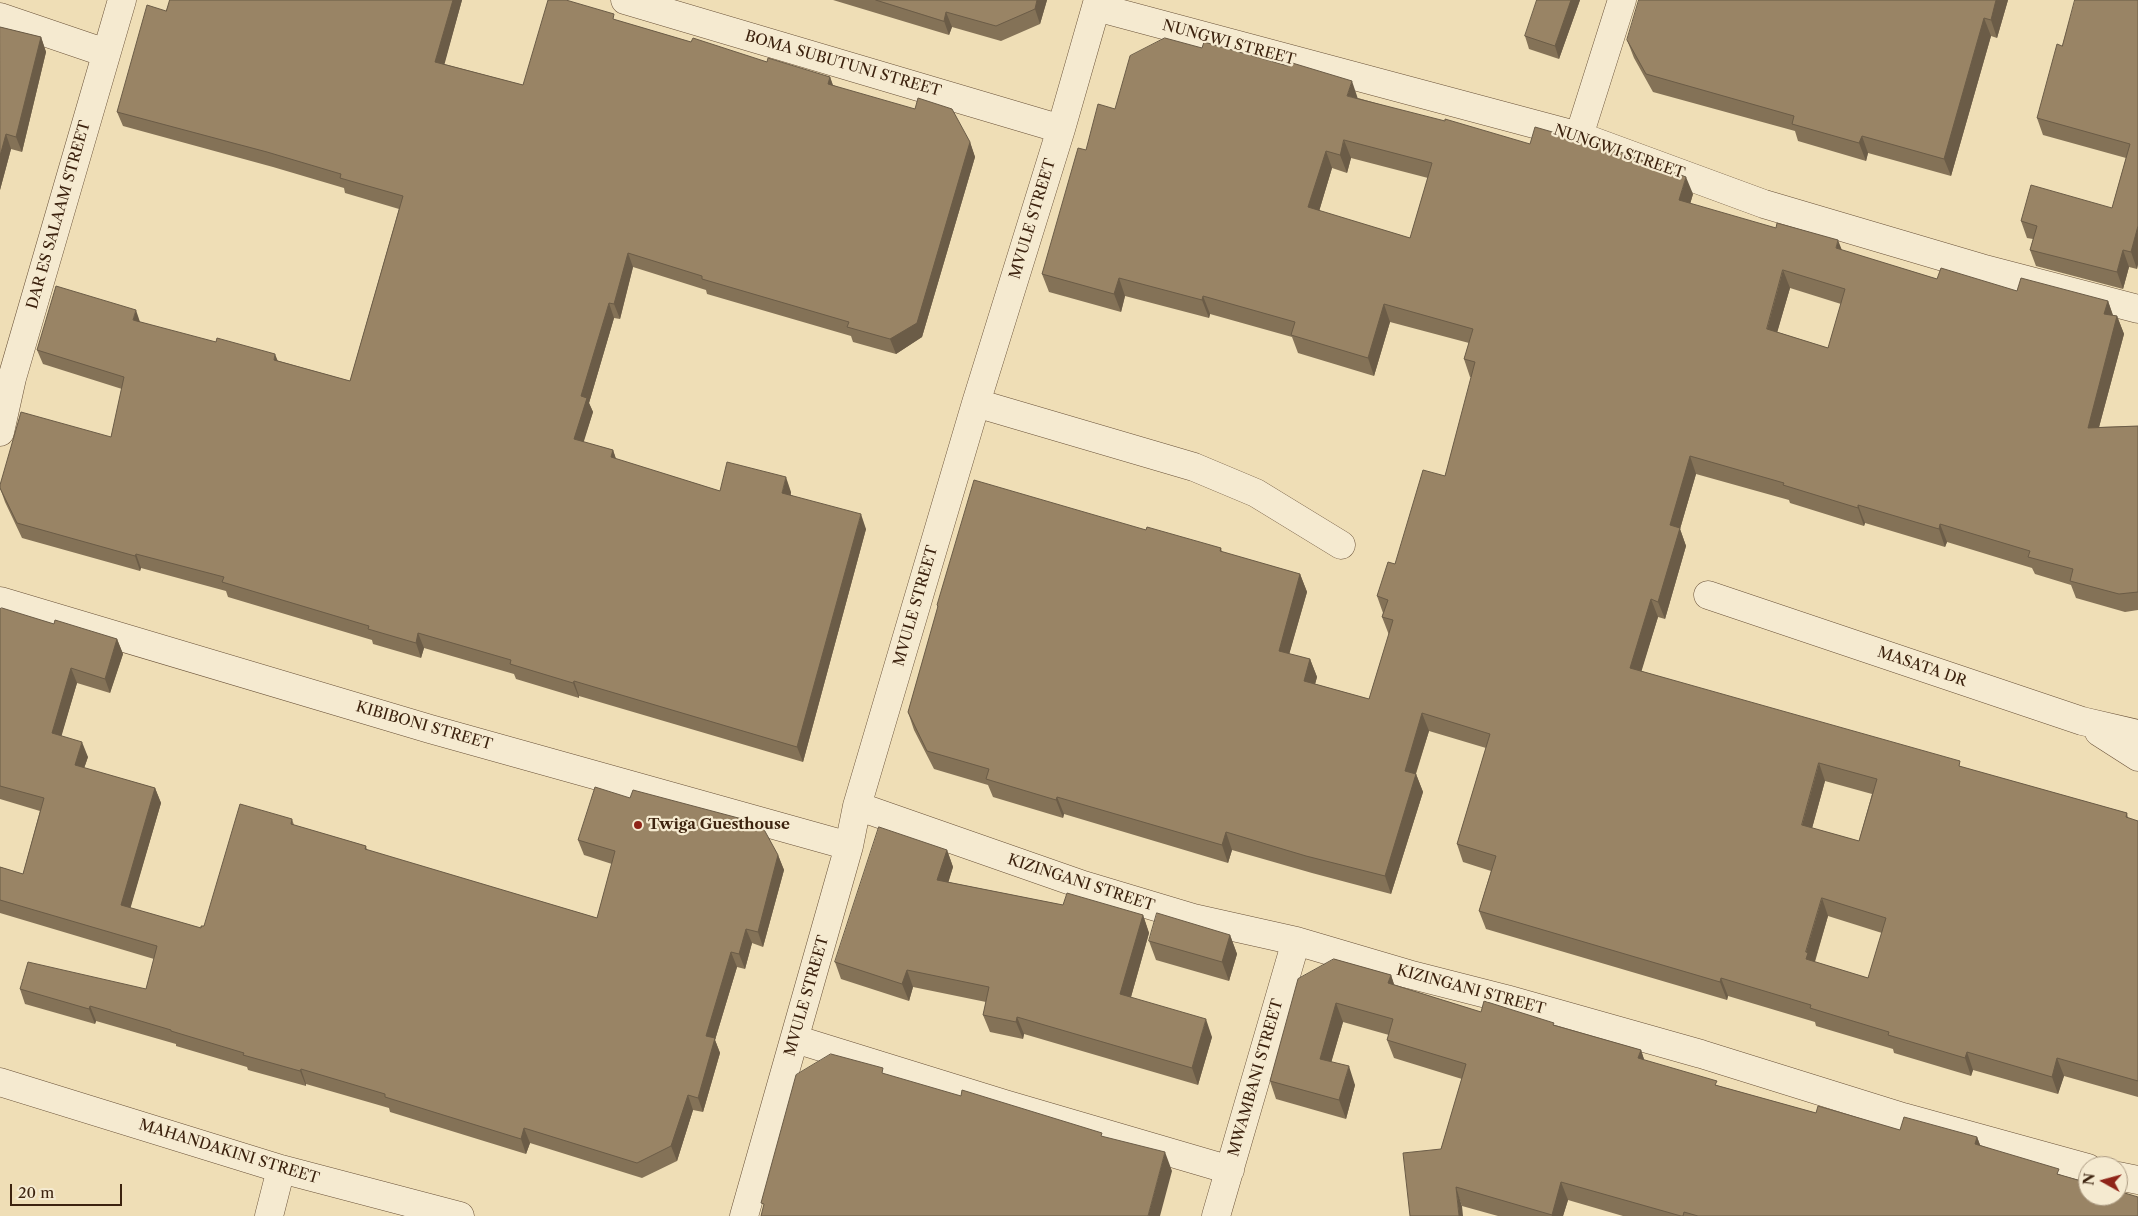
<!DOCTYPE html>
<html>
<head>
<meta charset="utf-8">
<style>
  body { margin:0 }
  #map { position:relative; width:2138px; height:1216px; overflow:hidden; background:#efdeb6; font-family:"Libre Caslon Text",serif }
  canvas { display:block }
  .north { position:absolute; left:2078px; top:1156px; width:50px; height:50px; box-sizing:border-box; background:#f5ead0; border:1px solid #ab9a82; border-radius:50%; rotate:277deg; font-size:14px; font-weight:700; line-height:20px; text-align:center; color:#3c220e }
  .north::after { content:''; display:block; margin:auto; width:18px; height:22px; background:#8f2418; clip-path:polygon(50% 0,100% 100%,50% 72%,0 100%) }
  .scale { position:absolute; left:10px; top:1184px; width:112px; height:22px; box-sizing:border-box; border:2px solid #3c220e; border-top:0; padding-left:6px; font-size:15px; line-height:18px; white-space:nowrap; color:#3c220e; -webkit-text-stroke:4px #f5ead0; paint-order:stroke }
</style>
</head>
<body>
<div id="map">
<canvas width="2138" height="1216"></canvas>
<div class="north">N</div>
<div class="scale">20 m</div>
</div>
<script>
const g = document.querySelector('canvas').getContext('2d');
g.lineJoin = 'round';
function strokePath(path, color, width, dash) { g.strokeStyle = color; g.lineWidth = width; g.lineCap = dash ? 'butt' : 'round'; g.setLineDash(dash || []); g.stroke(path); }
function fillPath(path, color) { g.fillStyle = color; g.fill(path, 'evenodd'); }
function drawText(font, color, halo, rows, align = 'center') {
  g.font = font + ' "Libre Caslon Text",serif'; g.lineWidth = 4.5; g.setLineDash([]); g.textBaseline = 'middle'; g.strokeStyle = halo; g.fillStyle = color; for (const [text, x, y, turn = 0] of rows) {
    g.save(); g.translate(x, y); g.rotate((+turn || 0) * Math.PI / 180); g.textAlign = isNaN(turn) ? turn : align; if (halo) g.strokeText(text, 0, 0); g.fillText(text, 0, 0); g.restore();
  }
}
const minor = new Path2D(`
  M625,0L1061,129
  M1096,7L1579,136L1764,204L1981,268L2138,309
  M0,17L106,53
  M1579,136L1622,0
  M976,403L1194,467L1256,493L1341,545
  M0,432L12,378L122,0
  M1708,595L2082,721L2138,734
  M0,601L430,729L849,846
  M2099,732L2138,757
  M857,806L1083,885L1193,918L1296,941L1408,974L1506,999L1701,1054L1903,1117L2088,1168
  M795,1039L1005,1104L1230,1170
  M0,1082L281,1169L460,1216
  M2118,1176L2138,1180
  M269,1216L281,1169
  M744,1216L849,846L857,806L976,403L1061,129L1098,0
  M1216,1216L1296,941`);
strokePath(minor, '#695138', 29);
strokePath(minor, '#f5ead0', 28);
fillPath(new Path2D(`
  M170,0H462L444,64L523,85L616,20L691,42L767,62L830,77L833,85L970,142L975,157L922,337L896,354L853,342L851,336L707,294L706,290L633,267L620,319L614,318L589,403L593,412L583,442L613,450L616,459L720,491L791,492V495L866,529L803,762L579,696V698L516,679L514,674L424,648L421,658L373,644L372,640L228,597L226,591L141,568L140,571L22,538L5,502L0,488L111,437L122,389L43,364L37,350L140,322L350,381L399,209L345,193L344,188L273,167L123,126L117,112L166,11Z
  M833,0H1047L1040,24L1001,41L952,27L949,35Z
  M1537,0H1580L1559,59L1529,49L1525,36Z
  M2008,0L1997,38L1991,36L1951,176L1868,153L1866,161L1798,141L1795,131L1653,92L1634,58L1627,40Z
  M2138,0V264L2137,269L2129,267L2123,289L2036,266L2030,250L2033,239L2027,238L2021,221L2112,208L2126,158L2043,135L2037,118L2062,46Z
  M0,27L41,37L46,52L22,152L11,149L0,190Z
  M1358,98L1693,194L1690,204L1937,279L2017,291L2108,301L2113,315L2117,316L2124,334L2099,427L2138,426V610L2125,612L2076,598L2071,585L2035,574L2032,568L1947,542L1945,547L1865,523L1864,526L1790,503L1789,500L1696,474L1680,529L1686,546L1665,619L1658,617L1641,671L1962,767L2127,813L2128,818L2138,821V1097L2064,1076L2058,1094L1973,1070L1971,1076L1894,1053L1893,1049L1816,1026L1815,1022L1728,996L1727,1000L1486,929L1479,911L1491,871L1463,862L1457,844L1486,748L1429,731L1416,774L1423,792L1391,894L1312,873L1232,850L1228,863L1064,814L1063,818L993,797L988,785L934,769L914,730L908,712L938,608L937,605L1146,530L1221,548L1222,552L1300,574L1307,592L1289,654L1310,659L1317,677L1315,684L1369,699L1389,635L1382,617L1383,613L1377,596L1445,476L1472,377H1470L1464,359L1469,343L1390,322L1374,376L1298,353L1292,337L1210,314L1209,318L1125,296L1121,312L1049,292L1042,274L1086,150L1115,109ZM1351,158L1428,178L1410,238L1319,211L1332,168L1347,173ZM1790,288L1841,304L1828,348L1777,332ZM1825,781L1872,794L1859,841L1812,828ZM1828,916L1882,933L1868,978L1815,962Z
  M0,609L54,624L117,639L123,654L110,693L77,683L61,736L88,757L84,768L155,788L161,803L130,908L201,928L204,926L292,819L294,825L366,846L367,850L597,918L612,864L584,855L578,840L778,855L784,870L763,947L752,943L745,969L737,967L715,1040L720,1053L703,1112L693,1110L677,1161L642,1178L530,1143L526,1154L390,1112L389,1108L306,1084V1086L248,1070L247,1067L176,1046V1044L96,1021L95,1024L25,1004L20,989H146L154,959L0,913V867L23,874L40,811L0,799Z
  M947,850L953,867L948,882L1063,905L1143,915L1149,933L1131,997L1212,1037L1198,1085L1024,1034L1023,1039L990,1032L983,1015L986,1002L913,987L909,1001L841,979L835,962Z
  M1230,935L1237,954L1229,981L1156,960L1149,941Z
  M1334,959L1391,975L1394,985L1481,1012L1555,1025L1641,1050L1644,1060L1719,1086L1816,1113L1900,1130L1977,1137L1980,1145L2061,1175L2138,1216H1623L1568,1200L1563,1216H1498L1462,1206L1441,1149L1462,1079L1394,1058L1387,1040L1389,1035L1343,1022L1331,1062L1355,1085L1346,1119L1276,1099L1270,1081Z`), '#847257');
fillPath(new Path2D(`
  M453,0H462L441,77L435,62Z
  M1037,0H1047L1040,24L1035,9Z
  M1571,0H1580L1559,59L1555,46Z
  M1996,0H2008L1997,38L1991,20Z
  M946,12L952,27L949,35L944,21Z
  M1984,18L1991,36L1951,176L1944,159Z
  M41,37L46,52L22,152L16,137Z
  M830,77L835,92L828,84Z
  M1352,81L1358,99L1347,96Z
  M6,134L11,149L0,190V156Z
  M1862,136L1868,153L1866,161L1859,143Z
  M1344,140L1351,158L1347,173L1340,155Z
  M970,142L975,157L922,337L896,354L890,339Z
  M1326,151L1332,168L1315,225L1308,207Z
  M1686,177L1693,194L1686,218L1679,200Z
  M2138,226V264L2137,269L2131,252Z
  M1838,240L1845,258L1836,248Z
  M2123,250L2129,267L2123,289L2117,272Z
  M628,253L633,267L620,319L614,304Z
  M1783,270L1790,288L1773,347L1767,329Z
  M1119,278L1125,296L1121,312L1114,294Z
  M1203,296L1210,314L1209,318L1202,300Z
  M2108,301L2114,319L2104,314Z
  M609,303L614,318L589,403L593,412L580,454L574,439L581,396Z
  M1384,304L1390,322L1374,376L1368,358Z
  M136,310L141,325L133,320Z
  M2117,316L2124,334L2094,446L2088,428Z
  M275,354L281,369L274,360Z
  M613,450L618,465L611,457Z
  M1690,456L1696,474L1680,529L1686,546L1665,619L1658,602L1670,525Z
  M786,477L791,492L787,507L782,493Z
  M1858,505L1865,523L1864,526L1858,508Z
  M861,514L866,529L803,762L797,747Z
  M1940,524L1947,542L1945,547L1939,529Z
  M136,554L141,568L140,571L135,556Z
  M1300,574L1307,592L1285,669L1279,651Z
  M1651,599L1658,617L1637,686L1630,668Z
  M418,633L424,648L421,658L416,643Z
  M117,639L123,654L110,693L105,679Z
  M1310,659L1317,677L1311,699L1304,681Z
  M71,668L77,683L58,748L52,733Z
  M574,681L579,696V698L573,683Z
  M1422,713L1429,731L1411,788L1405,771Z
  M82,742L88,757L80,780L75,765Z
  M1819,763L1825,781L1808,843L1802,825Z
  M1416,774L1423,792L1391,894L1385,876Z
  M155,788L161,803L127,920L121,905Z
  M1057,797L1064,814L1063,818L1056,800Z
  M1226,832L1232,850L1228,863L1222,845Z
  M947,850L953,867L944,897L937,880Z
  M778,855L784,870L763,947L758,932Z
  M1822,898L1828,916L1813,967L1806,959V952Z
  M1143,915L1149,933L1127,1011L1120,994Z
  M746,929L752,943L745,969L739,954Z
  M1230,935L1237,954L1229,981L1222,962Z
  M731,952L737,967L715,1040L720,1053L703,1112L698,1098L706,1036Z
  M907,970L913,987L909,1001L902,984Z
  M1391,975L1397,993L1388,983Z
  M1721,978L1728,996L1727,1000L1720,982Z
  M1336,1003L1343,1022L1327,1077L1320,1059Z
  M90,1006L96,1021L95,1024L89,1009Z
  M1017,1017L1024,1034L1023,1039L1016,1022Z
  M1206,1019L1212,1037L1198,1085L1192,1068Z
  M1641,1050L1647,1068L1638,1058Z
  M1967,1052L1973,1070L1971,1076L1965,1058Z
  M2057,1058L2064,1076L2058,1094L2052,1077Z
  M1349,1066L1355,1085L1346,1119L1339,1100Z
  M301,1069L306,1084V1086L300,1071Z
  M688,1095L693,1110L677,1161L671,1146Z
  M524,1128L530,1143L526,1154L521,1139Z
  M1977,1137L1984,1155L1975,1144Z
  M1165,1152L1172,1171L1160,1216H1148Z
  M1561,1182L1568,1200L1563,1216H1552V1215Z
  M1456,1187L1462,1206L1463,1216H1459Z`), '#6b5c47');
const building = new Path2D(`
  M170,0H453L435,62L523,85L548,0H566L614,14L613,19L691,42L693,38L767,62L768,58L830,77L828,84L915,109L918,98L952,109L970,142L917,323L890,339L847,327L849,322L702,279V276L628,253L614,304L609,303L581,396L587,398L574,439L613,450L611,457L720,491L727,462L786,477L782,493L861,514L797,747L574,681L573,683L510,664L511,660L418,633L416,643L368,629L369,626L222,582L224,577L136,554L135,556L17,523L0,488V485L21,412L111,437L124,377L37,350L56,286L136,310L133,320L216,342L217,338L275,354L274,360L350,381L403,196L340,178L341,174L267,152L117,112L147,5L166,11Z
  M876,0H1037L1035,9L996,26L946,12L944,21Z
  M1537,0H1571L1555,46L1525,36Z
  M1639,0H1996L1991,20L1984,18L1944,159L1862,136L1859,143L1792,124L1794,116L1646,74L1627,40Z
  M2075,0H2138V226L2131,252L2123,250L2117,272L2030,250L2037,226L2021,221L2031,185L2112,208L2130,144L2037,118L2057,44L2062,46Z
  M0,27L41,37L16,137L6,134L0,156Z
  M1165,38L1202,48L1204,42L1288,66L1289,62L1352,81L1347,96L1445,121V119L1530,144L1535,127L1615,150L1686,177L1679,200L1776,228L1777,223L1838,240L1836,248L1937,279L1941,268L2017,291L2021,278L2108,301L2104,314L2117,316L2088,428L2138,426V592L2119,594L2070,581L2073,569L2028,557L2030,551L1940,524L1939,529L1858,505V508L1783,485L1784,483L1690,456L1670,525L1680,528L1658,602L1651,599L1630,668L1960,761L1959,766L2127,813L2126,817L2138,821V1081L2057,1058L2052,1077L1967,1052L1965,1058L1888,1035L1889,1032L1810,1008L1811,1005L1721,978L1720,982L1479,911L1496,856L1457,844L1490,734L1422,713L1405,771L1416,774L1385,876L1306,856L1226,832L1222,845L1057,797L1056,800L986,779L989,769L927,751L908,712L938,606L937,605L974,480L1146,530L1147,527L1221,548L1220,551L1300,574L1279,651L1310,659L1304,681L1369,699L1393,620L1382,617L1388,600L1377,596L1388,562L1395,564L1423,470L1445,476L1475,362L1464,359L1473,329L1384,304L1368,358L1291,335L1295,322L1203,296L1202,300L1119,278L1114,294L1042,274L1078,148L1086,150L1098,104L1115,109L1130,56ZM1344,140L1432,163L1410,238L1308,207L1326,151L1340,155ZM1783,270L1845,289L1828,348L1767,329ZM1819,763L1877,779L1859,841L1802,825ZM1822,898L1886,918L1868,978L1806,959L1808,953L1806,952Z
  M2,608L54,624L55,620L117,639L105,679L71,668L52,733L82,742L75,765L155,788L121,905L201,928V926H204L240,804L292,819L291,824L366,846L365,849L597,918L615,851L578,840L595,787L630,798L633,790L761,824L778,855L758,932L746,929L739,954L731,952L706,1036L715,1038L698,1098L688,1095L671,1146L637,1163L524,1128L521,1139L385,1097V1094L301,1069L300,1071L243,1055L244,1053L171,1031V1030L90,1006L89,1009L20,989L28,962L146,989L157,946L0,900V867L23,874L44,798L0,786V609Z
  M879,827L947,850L937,880L1063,905L1067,893L1143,915L1120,994L1206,1019L1192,1068L1017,1017L1016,1022L983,1015L989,987L907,970L902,984L835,962Z
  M1157,913L1230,935L1222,962L1149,941Z
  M1334,959L1391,975L1388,983L1481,1012L1484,1001L1554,1023L1553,1025L1641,1050L1638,1058L1717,1081L1715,1085L1816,1113L1818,1106L1900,1130L1904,1117L1977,1137L1975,1144L2059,1169L2057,1174L2088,1183V1196H2118V1191L2138,1197V1216H1698L1684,1212L1683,1216H1681L1561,1182L1552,1215L1456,1187L1459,1216H1410L1403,1153L1441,1149L1466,1064L1387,1040L1393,1019L1336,1003L1320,1059L1349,1066L1339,1100L1270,1081L1298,979Z
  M831,1054L883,1068L882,1073L961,1096L962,1090L1102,1133L1101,1136L1165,1152L1148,1216H761L764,1204L761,1203L796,1075Z`);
fillPath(building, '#998465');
strokePath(building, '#6b5c47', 1);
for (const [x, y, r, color] of [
  [638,825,5,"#8f2418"]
]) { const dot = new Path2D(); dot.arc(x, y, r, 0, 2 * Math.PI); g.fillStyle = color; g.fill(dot); strokePath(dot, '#f5ead0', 2); }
drawText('15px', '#3c220e', '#f5ead0', [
  ["NUNGWI STREET",1229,43,15],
  ["BOMA SUBUTUNI STREET",843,64,16],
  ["NUNGWI STREET",1619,152,19],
  ["DAR ES SALAAM STREET",59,215,-74],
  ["MVULE STREET",1033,219,-73],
  ["MVULE STREET",916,606,-74],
  ["MASATA DR",1922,667,19],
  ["KIBIBONI STREET",424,726,16],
  ["KIZINGANI STREET",1081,883,18],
  ["KIZINGANI STREET",1471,990,15],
  ["MVULE STREET",807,996,-74],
  ["MWAMBANI STREET",1256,1078,-74],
  ["MAHANDAKINI STREET",229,1152,17]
]);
drawText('bold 15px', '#3c220e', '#f5ead0', [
  ["Twiga Guesthouse",648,825]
], 'left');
</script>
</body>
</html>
